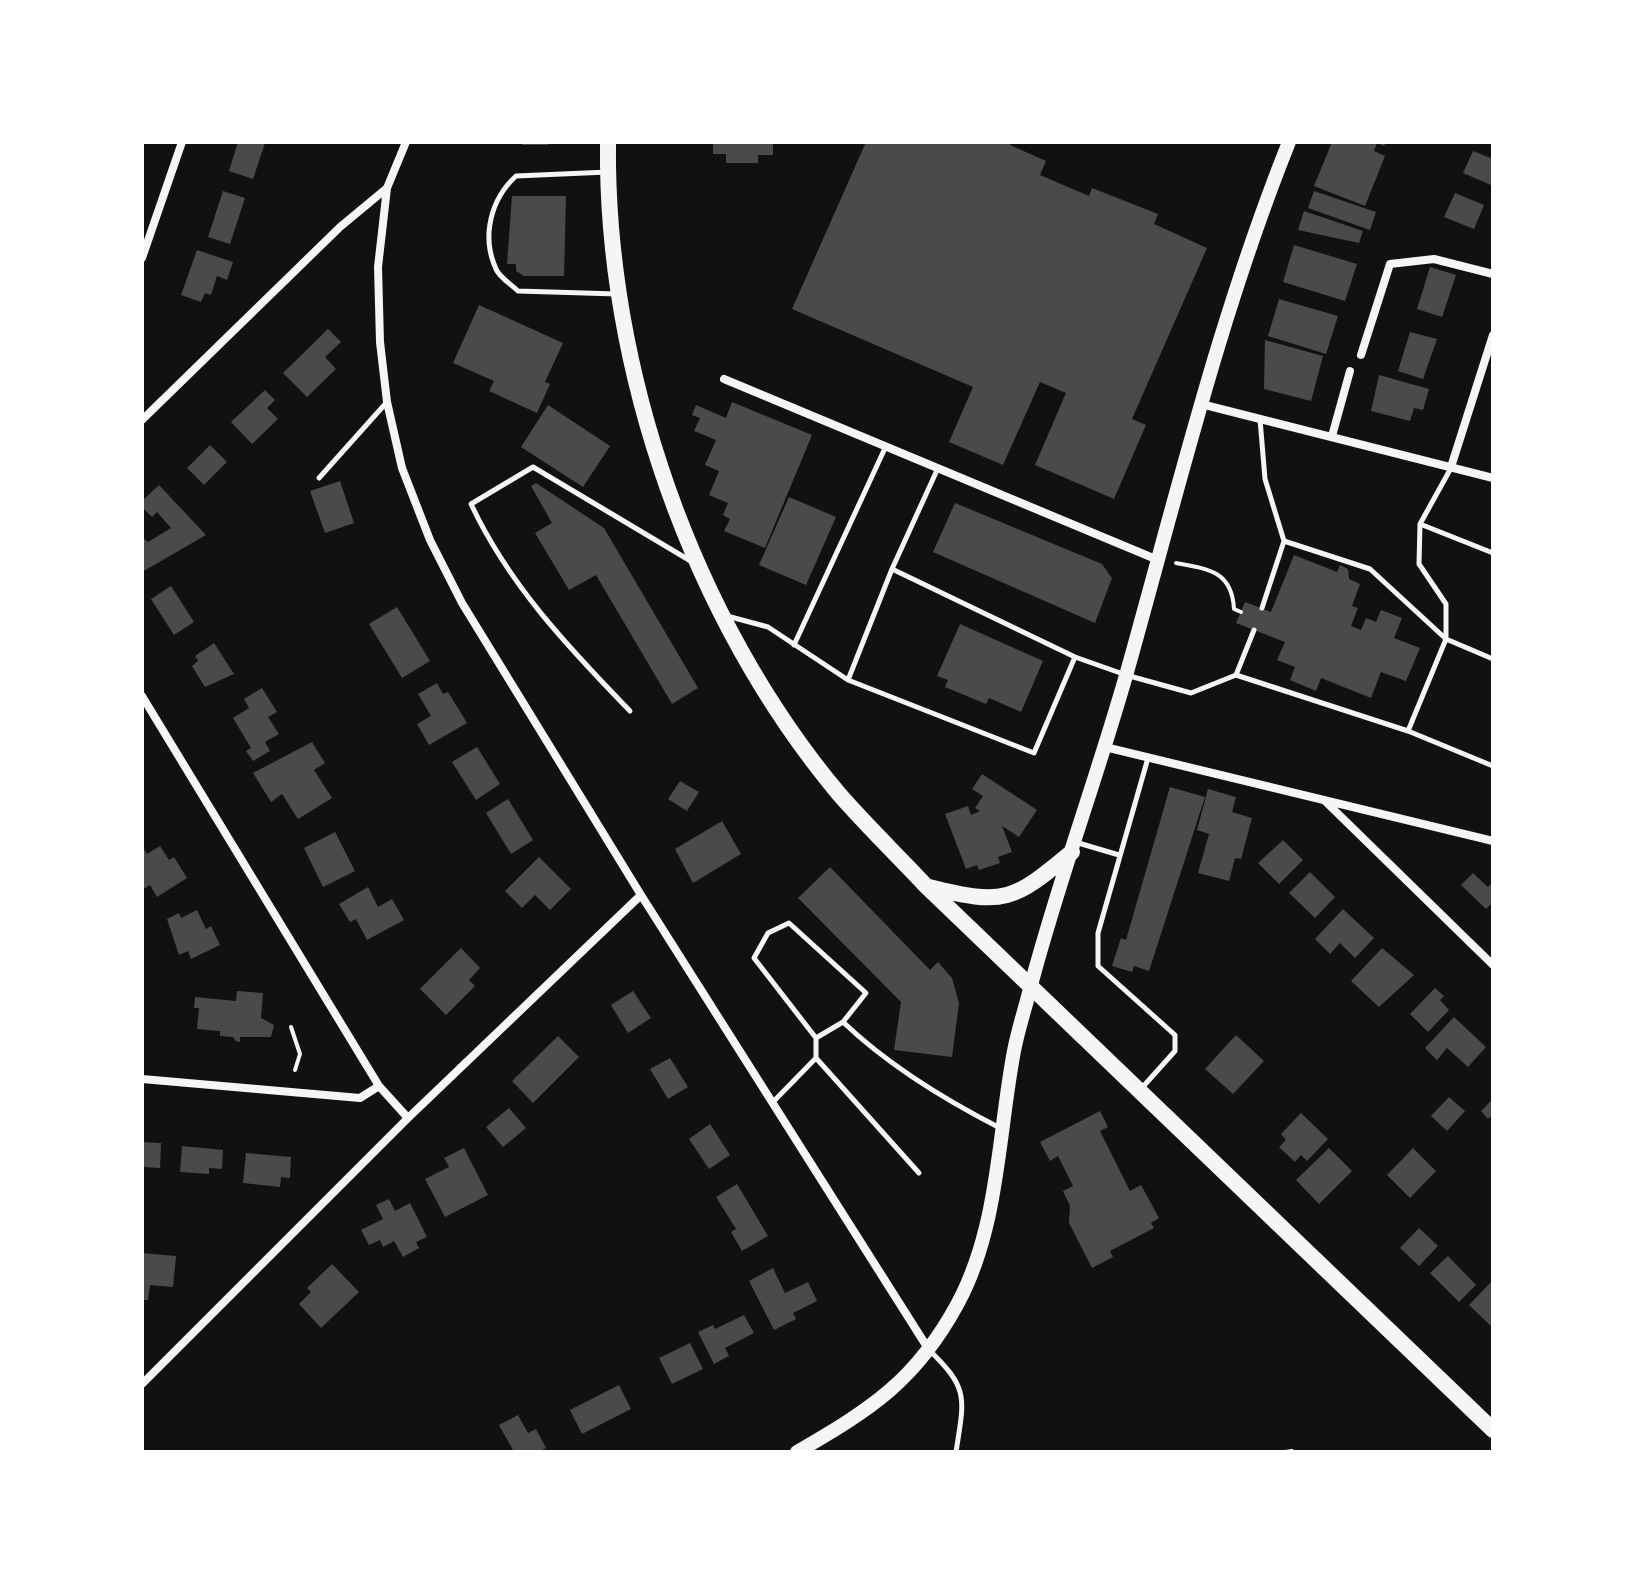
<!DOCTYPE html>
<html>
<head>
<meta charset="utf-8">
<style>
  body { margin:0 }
  #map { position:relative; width:1635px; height:1594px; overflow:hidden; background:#111; font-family:"PT Sans Narrow",sans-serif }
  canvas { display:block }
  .frame { position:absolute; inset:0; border:144px solid #fff; pointer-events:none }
</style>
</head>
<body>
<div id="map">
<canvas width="1635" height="1594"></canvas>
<div class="frame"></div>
</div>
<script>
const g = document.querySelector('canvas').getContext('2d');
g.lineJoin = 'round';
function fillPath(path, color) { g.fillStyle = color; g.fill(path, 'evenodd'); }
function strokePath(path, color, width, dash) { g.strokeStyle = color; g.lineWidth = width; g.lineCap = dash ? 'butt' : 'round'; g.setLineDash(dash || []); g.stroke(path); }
fillPath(new Path2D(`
  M238,142L265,143L253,179L229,171Z
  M522,142H548V145H522Z
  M713,142H773V155H758V163H726V154H713Z
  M866,142H1011L1010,145L1046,161L1040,175L1089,196L1092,188L1158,214L1154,224L1207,248L1132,419L1146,425L1114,499L1035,465L1066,393L1040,382L1003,465L949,442L973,387L792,309Z
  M1332,142H1386L1384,146L1377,143L1374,151L1385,156L1365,206L1314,186Z
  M1473,151L1493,159L1491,185L1463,173Z
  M223,191L245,198L230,244L208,237Z
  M1314,191L1376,212L1370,230L1308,208Z
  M1455,193L1484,205L1474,229L1444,217Z
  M512,196H566L564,276H524L516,271V264H507Z
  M1304,211L1363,231L1359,243L1298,230Z
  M1294,245L1357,264L1345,301L1283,282Z
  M197,250L233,262L227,280L217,276L211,295L205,293L201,302L181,295Z
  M1430,267L1456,275L1442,317L1417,309Z
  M1279,299L1338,316L1326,354L1268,336Z
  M479,305L563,343L545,382L550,384L537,413L489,391L494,381L453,363Z
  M328,329L341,342L325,357L336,369L307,397L283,373Z
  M1410,332L1437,339L1423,379L1398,371Z
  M1265,340L1323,356L1311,401L1264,389Z
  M1379,375L1429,389L1423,410L1414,408L1410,421L1371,411Z
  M265,390L275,400L267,408L278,419L252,444L231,422Z
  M732,402L812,435L765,548L724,531L730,519L723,515L728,503L709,495L719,471L705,465L716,440L694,431L700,418L692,415L696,405L726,418Z
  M548,405L610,446L583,487L521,447Z
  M210,445L227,462L204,485L187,468Z
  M340,481L354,523L325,533L310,491Z
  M536,483L604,528L698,688L672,704L596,575L569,590L535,533L552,523L531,486Z
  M159,485L206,535L142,572V537L148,542L171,528L157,512L152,517L142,507V501Z
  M789,497L836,517L806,585L759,565Z
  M955,503L1102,564L1112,578L1095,623L933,552Z
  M1294,555L1337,572L1340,565L1348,569L1349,579L1360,584L1352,606L1358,608L1351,626L1361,630L1366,618L1376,622L1381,610L1402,618L1394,638L1420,648L1406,681L1381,672L1371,698L1321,678L1316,691L1290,680L1295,667L1277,660L1285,642L1236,623L1245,602L1271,612Z
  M171,586L194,622L174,635L151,599Z
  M397,607L430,661L402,678L369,624Z
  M960,624L1043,661L1021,712L989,698L986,704L945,687L948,680L937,676Z
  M214,643L234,674L205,687L192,666L198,661L195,656Z
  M437,683L443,694L448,692L467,723L429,745L417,724L431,716L418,694Z
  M262,688L277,712L268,717L279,734L265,742L270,751L253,761L246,751L251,748L233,718L249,708L244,699Z
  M312,742L325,763L314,770L332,798L298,819L282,794L271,802L253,773Z
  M477,747L500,784L476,800L452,762Z
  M982,774L1037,810L1019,837L1002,826L1012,852L998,857L1000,863L979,870L977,865L966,869L945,814L968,806L971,815L980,811L975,808L983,796L972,789Z
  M680,781L699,792L687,811L668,799Z
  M1170,787L1205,797L1149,971L1134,966L1132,972L1112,966L1121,938L1126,940Z
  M1208,789L1236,797L1232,812L1252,818L1241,859L1235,858L1229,881L1198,873L1209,834L1197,830Z
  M508,799L533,840L511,854L486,813Z
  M722,821L741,854L693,883L675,849Z
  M335,832L355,871L323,887L304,848Z
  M1283,840L1303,860L1279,884L1258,863Z
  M142,846L147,854L160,846L169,860L174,857L187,878L157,897L150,885L142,890Z
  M539,857L571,889L550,910L535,895L522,908L505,891Z
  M830,867L930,970L938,962L952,978L959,1003L952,1057L894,1050L901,1002L798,898Z
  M1310,872L1335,897L1315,918L1289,893Z
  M1473,873L1488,887L1493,882V902L1486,909L1461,885Z
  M368,887L378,907L392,899L404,920L367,940L356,919L350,922L339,904Z
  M1343,909L1374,938L1355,958L1340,943L1330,954L1315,939Z
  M197,910L206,929L211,926L220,945L191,959L188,951L179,955L167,919L179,913L181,918Z
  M461,948L480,968L469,980L475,986L446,1015L420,989Z
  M1382,948L1414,975L1379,1007L1351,981Z
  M1435,988L1444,996L1440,1000L1449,1010L1428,1032L1410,1014Z
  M237,991L263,993L261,1018L274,1025L271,1037H240V1042L236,1041L233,1037L220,1036V1031L197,1029L199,1008H194L195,997L236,1001Z
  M633,991L651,1018L628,1033L611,1005Z
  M1454,1017L1486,1047L1468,1067L1447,1048L1437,1060L1425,1048Z
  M1236,1035L1264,1061L1233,1094L1205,1069Z
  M558,1036L579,1057L533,1103L512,1081Z
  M670,1058L688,1087L668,1099L650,1069Z
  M1449,1097L1465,1111L1447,1131L1431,1116Z
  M1493,1099V1114L1488,1119L1481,1111Z
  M509,1108L526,1128L503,1147L486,1127Z
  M1100,1111L1108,1127L1100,1131L1130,1191L1141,1185L1159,1218L1151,1223L1154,1228L1110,1251L1113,1257L1092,1268L1069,1223L1070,1206L1063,1191L1073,1186L1058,1156L1050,1161L1040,1142Z
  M1301,1113L1328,1139L1307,1161L1301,1155L1295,1162L1279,1147L1286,1140L1281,1134Z
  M710,1124L730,1155L709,1169L689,1139Z
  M142,1142L161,1143L160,1168L142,1167Z
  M182,1146L223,1150L222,1169L209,1168V1174L180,1172Z
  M464,1148L488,1195L445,1217L425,1179L449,1167L444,1158Z
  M1329,1148L1352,1171L1319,1204L1296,1180Z
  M1413,1148L1436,1171L1410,1198L1387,1175Z
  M246,1153L291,1157L290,1178L281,1177L280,1187L243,1183Z
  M737,1184L768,1236L742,1251L731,1232L736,1229L716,1197Z
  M389,1199L395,1211L410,1203L427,1237L416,1242L419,1248L403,1257L394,1241L383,1247L380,1240L369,1245L361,1230L383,1219L376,1205Z
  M1419,1228L1438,1246L1419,1266L1400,1248Z
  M142,1253L176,1256L173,1287L150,1285L148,1300H142Z
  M1448,1256L1476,1285L1459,1302L1430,1273Z
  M332,1264L359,1292L321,1328L299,1304L311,1292L307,1288Z
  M773,1268L785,1293L808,1282L817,1301L793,1313L796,1319L774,1330L749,1281Z
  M1491,1282L1493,1283V1328L1469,1305Z
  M744,1315L754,1333L725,1348L729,1356L714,1364L698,1332L713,1325L715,1329Z
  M690,1343L703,1369L672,1384L659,1358Z
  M619,1385L631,1409L582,1434L570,1410Z
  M518,1415L528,1433L536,1429L546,1448L538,1452H514L499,1425Z`), '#4a4a4a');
strokePath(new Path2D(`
  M1176,563C1210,569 1232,572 1234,609L1241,612
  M291,1027L300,1054L295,1070
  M1285,1452L1292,1451`), '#f5f5f5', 4);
strokePath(new Path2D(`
  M608,172L516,176C491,199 481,236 496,269C499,277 512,285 518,291L617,294
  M1260,419L1265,479L1284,541
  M1451,468L1420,524L1419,564L1446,604V639L1408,731L1493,766
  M319,478L387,402
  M1420,524L1493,553
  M892,569L1075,657L1126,675L1191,693L1236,675L1408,731
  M1262,608L1284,541L1370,569L1446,639L1493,659
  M727,616L768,627L848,680L1034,753L1075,657
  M794,645L886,446
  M1236,675L1254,630
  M848,680L892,569L938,468
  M630,711C568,647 509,585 471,504L533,467L694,563
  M1075,842L1119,855
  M843,1022C889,1066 945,1100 1002,1129
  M816,1038L843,1022L866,993L789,923L768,933L754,958L816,1038V1058
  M1140,1090L1175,1051V1035L1098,966V933L1148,758
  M773,1102L816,1058L919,1173
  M929,1350C970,1389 964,1399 956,1452`), '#f5f5f5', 5);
strokePath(new Path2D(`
  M406,142L387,188L378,267L380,342L387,402L402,468L430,540L462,603L641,895L929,1350
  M142,258L182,142
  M1361,355L1390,264L1434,259L1493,274
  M724,379L1158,560
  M1201,404L1493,478
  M142,420L340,227L387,188
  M1332,436L1350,371
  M1451,467L1493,335
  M142,696L379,1086L408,1118
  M1105,747L1493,841
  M1325,801L1493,965
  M142,1079L360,1098L379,1086
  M142,1384L408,1118L641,895`), '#f5f5f5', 8);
strokePath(new Path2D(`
  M797,1452C871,1409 916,1381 958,1303C999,1226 998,1135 1014,1051C1018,1030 1025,1009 1030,989C1058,882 1097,778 1127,672C1177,494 1220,314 1289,142`), '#f5f5f5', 14);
strokePath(new Path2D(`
  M608,142C605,369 693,620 839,794C867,826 898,856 927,887L1493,1430
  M929,887C1005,906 1013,901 1072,852`), '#f5f5f5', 16);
</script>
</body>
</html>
